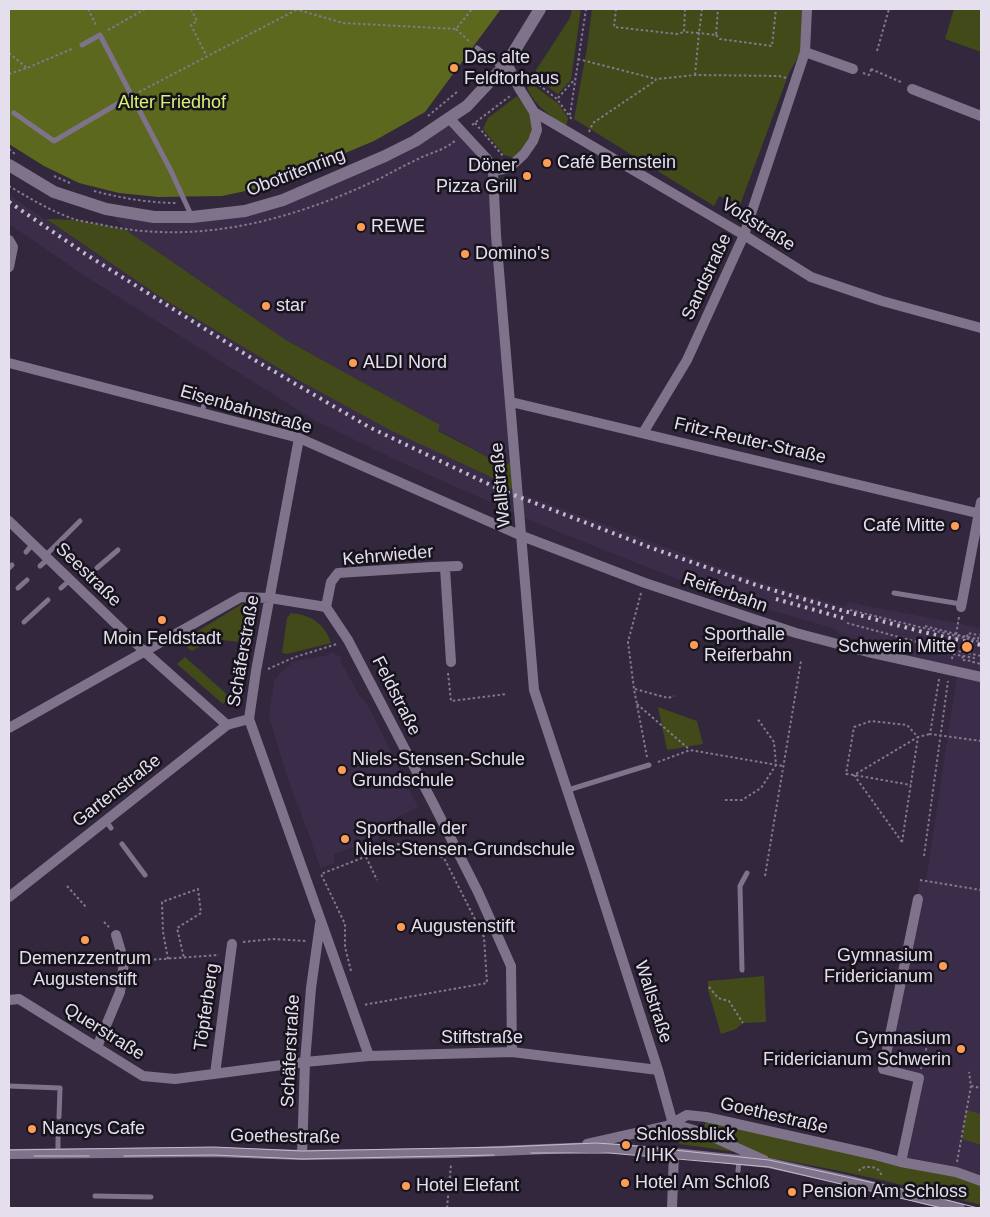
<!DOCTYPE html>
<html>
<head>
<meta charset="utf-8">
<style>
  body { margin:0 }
  #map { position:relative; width:990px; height:1217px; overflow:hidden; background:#32273d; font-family:Helvetica,sans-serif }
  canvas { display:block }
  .frame { position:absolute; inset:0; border:10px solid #e5dfed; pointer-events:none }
</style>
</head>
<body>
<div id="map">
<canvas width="990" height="1217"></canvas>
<div class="frame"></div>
</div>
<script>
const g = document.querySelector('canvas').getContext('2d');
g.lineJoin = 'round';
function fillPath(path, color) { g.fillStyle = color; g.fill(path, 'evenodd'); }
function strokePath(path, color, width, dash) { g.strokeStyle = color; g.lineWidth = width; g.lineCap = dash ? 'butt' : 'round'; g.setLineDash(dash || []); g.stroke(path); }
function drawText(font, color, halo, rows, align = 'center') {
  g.font = font + ' Helvetica,sans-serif'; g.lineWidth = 5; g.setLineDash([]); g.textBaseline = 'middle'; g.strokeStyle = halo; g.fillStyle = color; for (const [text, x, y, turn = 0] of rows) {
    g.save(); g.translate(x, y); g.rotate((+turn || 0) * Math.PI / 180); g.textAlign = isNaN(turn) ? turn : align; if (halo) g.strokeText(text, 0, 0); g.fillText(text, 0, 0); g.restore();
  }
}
fillPath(new Path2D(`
  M449,118L487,159L515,458L505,466L438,430L440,425L286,340L126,230L106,209L154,217L283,200Z
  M9,195L165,300L300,381L487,475L511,490L762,583L846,607L847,602L981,628V672L910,656L841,635L832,628L707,591L541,525L396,460L314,420L85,276L9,224Z
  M331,652L342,657L340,660L360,697L365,701L372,713L418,807L378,827L379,839L333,854L335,863L320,868L307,829L288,780L269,716L274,681L281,672L291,664V662L329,655Z
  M957,675L981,679V1181L901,1162L919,1078L883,1069L920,880L926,881Z`), '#3b2d49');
fillPath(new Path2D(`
  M572,9H581L571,80L558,94L534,77L536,70L570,18Z
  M592,9H802L801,52L789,73L740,205L719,196L714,206L574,119L587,48Z
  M954,9H981V52L945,39Z
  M533,85L559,104L568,118L566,128C552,116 533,105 527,87Z
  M517,96C540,125 537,131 514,158L504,155L483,129L488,118Z
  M46,219L76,220L126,230L286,340L440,425L438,431L505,466L515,458L517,477L511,490L487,475L392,431L300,381L165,300Z
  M242,604L247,605L253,610L248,643L213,639L192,651L180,642Z
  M291,613C310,615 325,623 331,643L287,654L282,653L287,618Z
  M185,657L230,697L223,704L177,664Z
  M658,707L697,721L703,744L667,750Z
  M764,976L766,1022L743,1023L736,1029L721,1034L708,990V981Z
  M966,1110L981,1114V1145L962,1139Z
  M706,1117L981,1181V1205C882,1178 781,1157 679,1144L678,1131L690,1128L704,1132Z`), '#414a18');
fillPath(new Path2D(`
  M9,9H501L425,112L374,141L264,187L222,196L158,197L119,193L79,183L44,166L9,144Z`), '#5b681d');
strokePath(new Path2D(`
  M88,9L97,27
  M191,9L197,21L191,25L207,57
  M295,9L343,23L456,29L472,9
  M616,9L614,27L677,34L684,32
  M685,9L684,32L699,33L702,9
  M456,29L471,43
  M108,30L145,9
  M716,35L720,39L772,46L776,9
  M877,51L889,9
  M9,53L27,68
  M578,59L656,79
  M871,69L903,83
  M863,73L869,75L872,67
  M9,74L27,68L74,48
  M695,75L699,33L716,35L718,9
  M528,79L529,77L557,99L573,121
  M139,92L296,10
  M558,98L575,79
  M570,115L586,9
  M428,116L457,92
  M475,123L504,157
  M472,125L510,96
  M589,132L593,123L655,81L656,79L695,75L779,76L786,78
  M9,149L15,154
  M54,176L70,183
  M9,186C29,198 54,213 77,220C85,222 94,223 103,225C201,246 296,219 385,176C397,169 410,163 422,157C434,152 446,149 456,140
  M94,191C121,198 149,203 178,203
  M641,593L628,642L634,689L647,757
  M850,610L981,642
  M847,623L921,643L981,656
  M925,626L956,634
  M958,635L978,639L979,635H981
  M967,637L968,633L978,635
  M921,645L952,652
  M953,654L974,658L973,662L981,664
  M963,656L962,660L972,661
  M952,659L959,617
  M268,669L295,657L337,644
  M448,673L451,701L507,694
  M939,679L930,734L981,741
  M635,689L668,698L674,696
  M637,704L690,750
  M658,762L690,750L783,766
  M725,800H742L761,788L776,765L774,742L757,718
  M902,842L854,775L918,737L907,725L871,721L854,727L846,774L854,775L911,785
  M902,842L918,737L930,734
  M924,856L948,681
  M366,857L377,880
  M765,876L801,661
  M920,880L981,890
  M67,886L86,907
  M104,922L109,927
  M243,942L273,939L306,941
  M168,959L163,932L162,902L198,889L201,913L177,928L184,958
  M134,961L219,955
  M351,971L345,947V924L321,874L398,844L444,858L484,937L487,983L363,1005
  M709,987L718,998L729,1001L743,1023
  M980,1022H981
  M900,1036L928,1042L921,1069
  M971,1086L981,1088
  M957,1162L971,1086L969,1072
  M859,1171L861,1168C871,1166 879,1166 882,1177
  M447,1208L451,1165`), '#82798c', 2, [2.5, 2.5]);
strokePath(new Path2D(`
  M82,45L100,35L171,171L192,217
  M477,48L502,68
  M14,113L54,141L131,96
  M202,413L206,395
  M26,552L33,544
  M45,556L80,521
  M40,566L48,559
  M9,568L12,565
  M97,568L118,550
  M18,588L27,580
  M61,588L70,580
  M894,593L961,604
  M24,622L48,600
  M568,790L649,765
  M106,821L111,828
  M122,844L145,875
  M742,970L740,886L747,873
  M9,1086L60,1088L59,1117
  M58,1138V1152
  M738,1171L739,1161
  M95,1196L151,1197`), '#7f738c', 5);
strokePath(new Path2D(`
  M805,52L853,69
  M912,89L981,116
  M534,112L744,235L811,277L882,301L981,328
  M449,118L487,159L493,171L496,235L534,690L593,868L658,1070L673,1124
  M493,171L509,168L524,154L533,141L537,130L534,112L519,88L507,63
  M9,240L13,247L9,267
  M9,363L299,438L522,536L645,583L796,633L868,652L981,677
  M511,402L981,514
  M643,433L687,360L744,235L805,52L807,9
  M299,438L256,671L249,719L369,1056
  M9,521L145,652L227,725
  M445,568L451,662
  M326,607L331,582L338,573L431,567L458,566
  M961,607L981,502
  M9,728L241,597L270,598L326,607L348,640L434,805L478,892L511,966L512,1052
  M9,897L227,725L249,719
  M9,1000L19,999L143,1076L175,1079L305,1062L369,1056L512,1052L658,1070
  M97,1047L120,992L124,962L116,935
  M215,1074L232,944
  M673,1124L704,1133L764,1160
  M587,1144L667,1126L687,1115L706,1117L871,1154L901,1162L956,1172L981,1181
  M9,1154L214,1152L302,1155L452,1153L595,1147L674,1153L769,1163L855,1182L960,1208
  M302,1155L305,1062L311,988L320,924
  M901,1162L919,1078L883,1069L918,899
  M672,1208L674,1153`), '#7f738c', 10);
strokePath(new Path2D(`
  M9,165L54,192L106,209L154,217H192L245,211L283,200L385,156L415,141L467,106L507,63L540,9`), '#7f738c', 12);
strokePath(new Path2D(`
  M9,1150L214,1147L302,1151L504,1147L596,1143L626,1145L769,1160L915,1192L978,1208
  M531,1153H609L769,1167L942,1208
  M34,1156H89
  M124,1156L214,1155L302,1159L494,1155`), '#c3bccb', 1);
strokePath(new Path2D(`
  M9,202L87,255L253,359L369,427L501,490L649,547L759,586L851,613L923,632L981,645
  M776,599L843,618`), '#c3bccb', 4, [2.5, 5]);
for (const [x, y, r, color] of [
  [454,68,5,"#fd9c55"],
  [547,163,5,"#fd9c55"],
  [527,176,5,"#fd9c55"],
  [361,227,5,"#fd9c55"],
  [465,254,5,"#fd9c55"],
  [266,306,5,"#fd9c55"],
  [353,363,5,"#fd9c55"],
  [955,526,5,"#fd9c55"],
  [162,620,5,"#fd9c55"],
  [694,645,5,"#fd9c55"],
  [967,647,6,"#fd9c55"],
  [342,770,5,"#fd9c55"],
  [345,839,5,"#fd9c55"],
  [401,927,5,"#fd9c55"],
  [85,940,5,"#fd9c55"],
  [943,966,5,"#fd9c55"],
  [961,1049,5,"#fd9c55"],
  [32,1129,5,"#fd9c55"],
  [626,1145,5,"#fd9c55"],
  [625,1183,5,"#fd9c55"],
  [406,1186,5,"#fd9c55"],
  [792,1192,5,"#fd9c55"]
]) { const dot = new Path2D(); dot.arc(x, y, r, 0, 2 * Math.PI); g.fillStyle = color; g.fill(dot); strokePath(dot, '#17131c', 2); }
drawText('18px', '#e5dfed', '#17131c', [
  ["Das alte",464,58],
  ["Feldtorhaus",464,79],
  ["Café Bernstein",557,163],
  ["Döner",517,166,"right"],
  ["Pizza Grill",517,187,"right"],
  ["REWE",371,227],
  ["Domino's",475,254],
  ["star",276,306],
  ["ALDI Nord",363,363],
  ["Café Mitte",945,526,"right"],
  ["Sporthalle",704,635],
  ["Reiferbahn",704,656],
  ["Moin Feldstadt",162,639,"center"],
  ["Schwerin Mitte",956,647,"right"],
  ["Niels-Stensen-Schule",352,760],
  ["Grundschule",352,781],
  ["Sporthalle der",355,829],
  ["Niels-Stensen-Grundschule",355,850],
  ["Augustenstift",411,927],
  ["Gymnasium",933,956,"right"],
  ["Fridericianum",933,977,"right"],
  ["Demenzzentrum",85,959,"center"],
  ["Augustenstift",85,980,"center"],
  ["Gymnasium",951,1039,"right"],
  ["Fridericianum Schwerin",951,1060,"right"],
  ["Nancys Cafe",42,1129],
  ["Schlossblick",636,1135],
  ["/ IHK",636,1156],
  ["Hotel Am Schloß",635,1183],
  ["Hotel Elefant",416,1186],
  ["Pension Am Schloss",802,1192]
], 'left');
drawText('18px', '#daf274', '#17131c', [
  ["Alter Friedhof",172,103]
]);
drawText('18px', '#e5dfed', '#17131c', [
  ["Obotritenring",296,173,-21],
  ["Voßstraße",758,225,32],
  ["Sandstraße",707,277,-65],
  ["Eisenbahnstraße",246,410,16],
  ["Fritz-Reuter-Straße",750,441,13],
  ["Wallstraße",501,485,-95],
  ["Kehrwieder",388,556,-5],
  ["Seestraße",88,575,44],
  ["Reiferbahn",725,593,19],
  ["Schäferstraße",244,651,-80],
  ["Feldstraße",396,696,63],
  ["Gartenstraße",117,791,-38],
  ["Wallstraße",653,1002,72],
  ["Töpferberg",207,1007,-82],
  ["Querstraße",104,1032,32],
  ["Stiftstraße",482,1038],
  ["Schäferstraße",291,1051,-87],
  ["Goethestraße",774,1116,13],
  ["Goethestraße",285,1137,1]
]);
</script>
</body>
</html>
